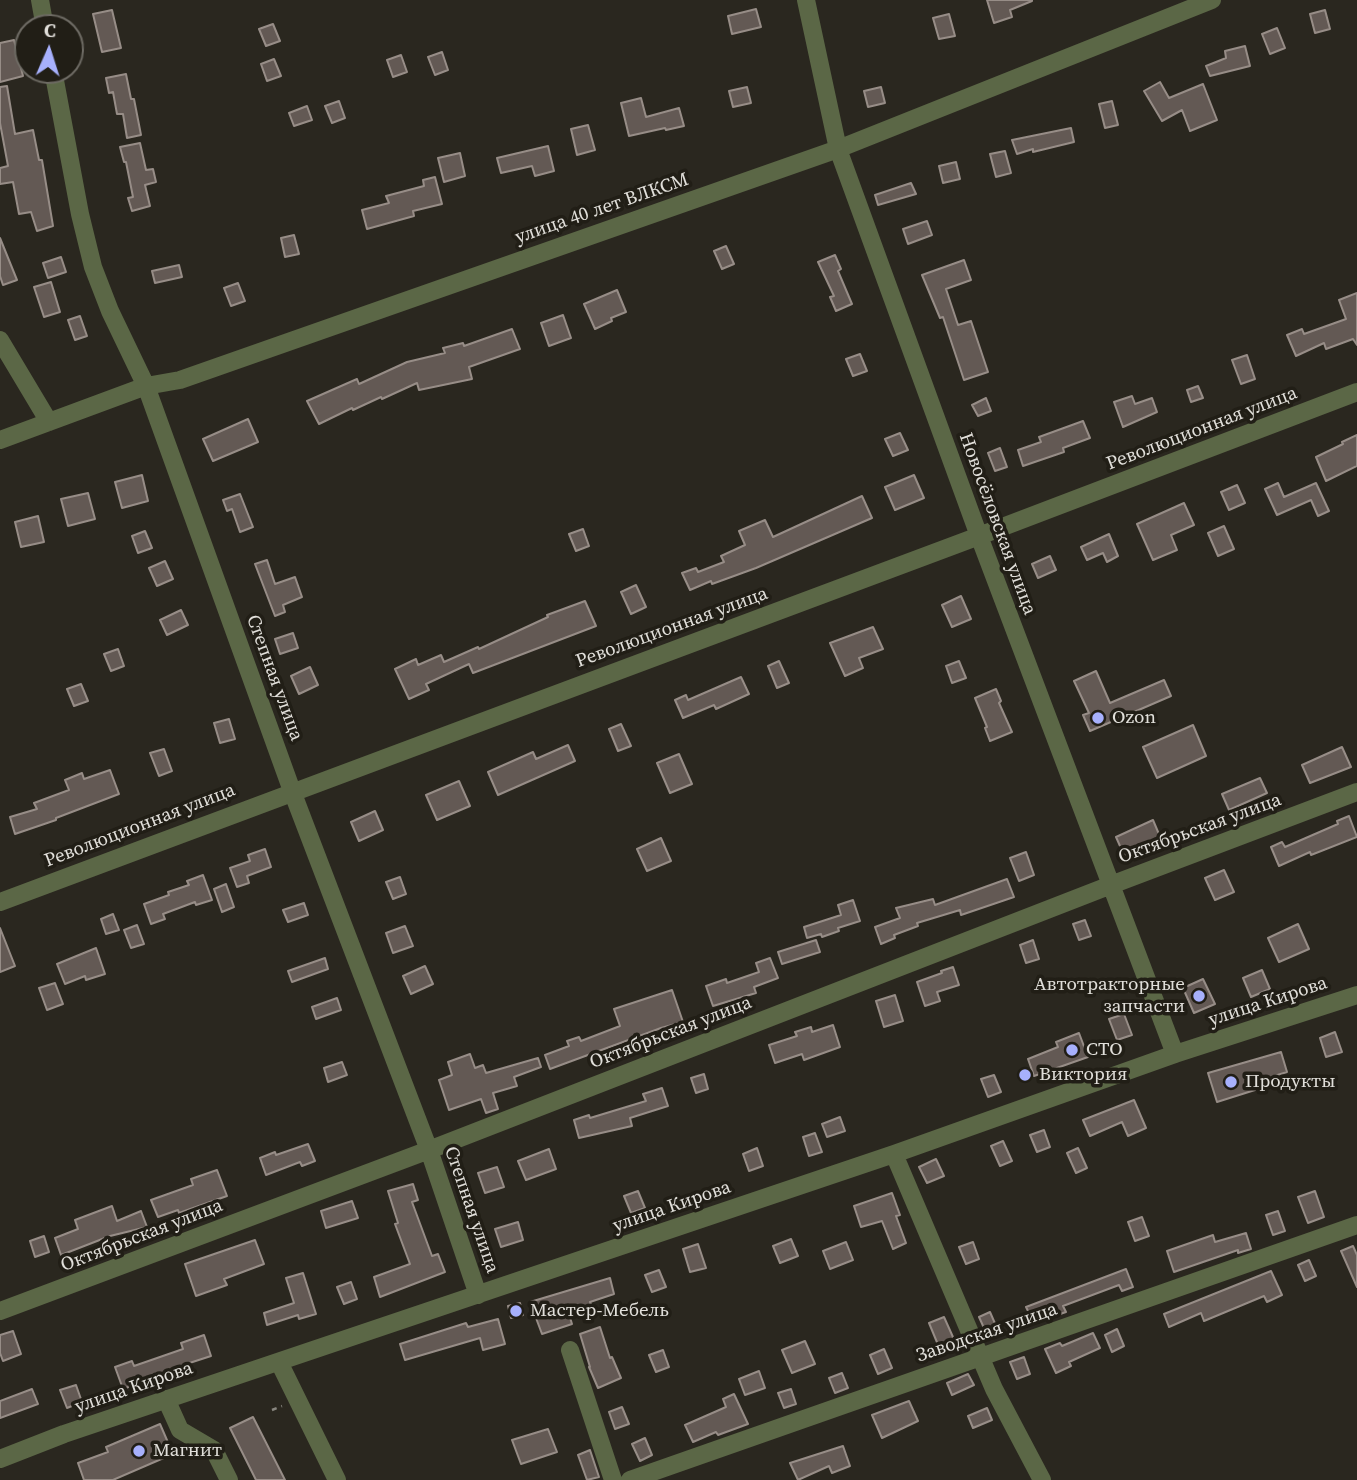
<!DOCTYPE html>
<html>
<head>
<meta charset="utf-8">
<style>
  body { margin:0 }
  #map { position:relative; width:1357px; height:1480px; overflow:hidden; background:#2a271f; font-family:"Source Serif 4",serif }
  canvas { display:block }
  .north { position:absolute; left:14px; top:14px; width:70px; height:70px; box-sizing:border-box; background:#211e16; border:2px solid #6e6b64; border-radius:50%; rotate:3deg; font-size:19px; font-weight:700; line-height:28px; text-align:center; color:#e1dfda }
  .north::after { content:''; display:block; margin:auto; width:24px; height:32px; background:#a7b0fc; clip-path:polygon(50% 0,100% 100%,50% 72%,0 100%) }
</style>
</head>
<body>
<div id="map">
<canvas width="1357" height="1480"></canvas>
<div class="north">С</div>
</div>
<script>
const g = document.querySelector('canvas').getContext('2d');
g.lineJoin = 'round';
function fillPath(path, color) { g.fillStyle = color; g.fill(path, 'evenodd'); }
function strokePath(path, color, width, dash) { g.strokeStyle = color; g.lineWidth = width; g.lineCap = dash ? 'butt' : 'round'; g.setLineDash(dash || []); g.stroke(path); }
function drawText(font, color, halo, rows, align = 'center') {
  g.font = font + ' "Source Serif 4",serif'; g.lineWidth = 7; g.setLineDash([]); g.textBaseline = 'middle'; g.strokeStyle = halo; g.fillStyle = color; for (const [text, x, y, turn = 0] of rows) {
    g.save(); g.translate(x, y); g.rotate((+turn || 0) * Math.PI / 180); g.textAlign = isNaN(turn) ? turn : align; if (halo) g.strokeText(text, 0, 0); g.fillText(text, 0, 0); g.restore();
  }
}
const building = new Path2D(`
  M987,0H1032V1L1010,10L1012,17L994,23Z
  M756,9L761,27L732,34L728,16Z
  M112,10L121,48L102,52L93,14Z
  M1325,10L1330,29L1315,33L1310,14Z
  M949,14L955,36L939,39L933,18Z
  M273,24L280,41L266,46L259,29Z
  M1277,28L1285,48L1270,54L1262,34Z
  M14,40L23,76L0,82V43Z
  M1245,46L1250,66L1210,76L1206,66L1226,58L1225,51Z
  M442,52L448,70L435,75L428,57Z
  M401,55L407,72L393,77L387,60Z
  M274,59L281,76L267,81L261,64Z
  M126,74L131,99H134L141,135L127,138L123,114H117L113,92L109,93L106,78Z
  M1160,82L1169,98L1203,84L1217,120L1190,131L1182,110L1162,121L1144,91Z
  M7,86L15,134L33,130L39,160H42L53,226L37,231L31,212L19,214L13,182L0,184V168L8,166L0,123V87Z
  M747,87L751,103L733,107L729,91Z
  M881,87L885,103L868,107L864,91Z
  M641,98L646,117L679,108L684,126L666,130L665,128L629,136L621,103Z
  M339,101L345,118L332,123L325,106Z
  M1112,101L1118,125L1105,128L1099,104Z
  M307,106L312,120L294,126L289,113Z
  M588,125L595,150L577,155L571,129Z
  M1071,128L1074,142L1033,152V149L1017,154L1012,140Z
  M140,143L146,170L153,169L156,182L145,185L150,206L132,211L128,198L133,197L126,162H124L120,147Z
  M548,146L554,171L535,176L532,166L501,173L497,158Z
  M1005,151L1011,173L996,177L990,154Z
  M460,153L465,176L444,182L438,158Z
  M956,162L960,179L943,183L939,166Z
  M435,177L442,204L413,211L414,216L367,229L362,210L389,203L386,196L424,186L423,180Z
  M911,183L916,194L878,205L875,195Z
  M927,221L932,235L908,244L903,229Z
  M294,235L299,254L285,257L281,238Z
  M0,238L17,280L3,285L0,276Z
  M726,246L734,264L722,269L714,251Z
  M835,255L841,269L838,271L852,304L836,311L830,297L834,296L818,262Z
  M61,257L66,272L48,278L43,263Z
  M964,260L971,280L946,289L958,325L971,321L988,372L964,380L943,317L940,318L922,275Z
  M179,265L182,277L155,283L152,271Z
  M51,282L60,312L44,317L34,287Z
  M238,283L245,301L231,306L224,288Z
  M617,290L626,312L611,318L612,321L595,329L584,304Z
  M1357,293V345L1353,339L1326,349L1324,343L1296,356L1287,335L1302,329L1304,334L1346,319L1339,300Z
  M563,315L571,338L549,346L541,323Z
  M80,316L87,336L75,340L68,320Z
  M512,329L520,349L469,367L472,379L419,390L417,383L382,399L381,397L353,410L352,408L319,424L307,401L357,379L359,384L407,362L445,353L443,348L463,343L464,346Z
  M860,354L867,371L853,376L846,359Z
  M1247,355L1255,379L1241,384L1232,360Z
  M1198,386L1203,398L1191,402L1187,390Z
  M1132,396L1135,404L1152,398L1157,412L1123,427L1114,402Z
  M986,398L991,411L978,416L972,405Z
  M248,419L258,442L213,461L203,439Z
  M1083,421L1090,438L1063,448L1064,452L1023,466L1018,450L1041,442L1039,437Z
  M900,433L908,450L893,456L885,439Z
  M1357,435V466L1326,481L1316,457L1343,444L1342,442Z
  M1000,448L1007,467L995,471L988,453Z
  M142,475L148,501L122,508L115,482Z
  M914,475L924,498L895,510L885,487Z
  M1278,483L1284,497L1316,483L1329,511L1318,516L1311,500L1277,515L1265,489Z
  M1237,485L1245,503L1229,510L1221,492Z
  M88,493L95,519L68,526L61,499Z
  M240,494L253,527L240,532L232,509L227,511L223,500Z
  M862,496L872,518L756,568L712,584L711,581L690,590L682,573L696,568L698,572L724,562L721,556L745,545L739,531L765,520L773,537Z
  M1184,503L1194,525L1171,535L1177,550L1153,560L1137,524Z
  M38,516L44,542L21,547L15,522Z
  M1224,526L1234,549L1218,556L1208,533Z
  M583,529L589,546L576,551L569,534Z
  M145,531L152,548L138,553L132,536Z
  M1109,534L1118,556L1107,562L1103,553L1087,560L1081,547Z
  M1050,556L1056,570L1038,578L1032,564Z
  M267,560L275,584L295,577L302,597L283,605L285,612L275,616L255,564Z
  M165,561L173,579L157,586L149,568Z
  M636,585L646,607L631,614L621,592Z
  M961,596L971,619L952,627L942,605Z
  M585,601L596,626L473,673L469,664L426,684L429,690L409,699L395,669L416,659L418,665L441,655L444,662L478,647L479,649L548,617L547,615Z
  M181,610L188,625L167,635L160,620Z
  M873,627L883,649L859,658L863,668L845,676L830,643Z
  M293,633L298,648L280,654L275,639Z
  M118,649L124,666L111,671L104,654Z
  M779,661L789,683L777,688L768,666Z
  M959,661L966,678L952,683L946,666Z
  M310,667L318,685L299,694L291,676Z
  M1096,671L1110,703L1164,680L1171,696L1090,731L1083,715L1089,713L1074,681Z
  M741,677L749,694L716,709L714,705L683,718L675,700L686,695L688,700Z
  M81,684L88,701L74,706L67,689Z
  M996,689L1001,701L999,703L1012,732L990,741L985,728L987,727L975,698Z
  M229,719L235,739L220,743L214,723Z
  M621,724L631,746L618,751L609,729Z
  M1193,725L1206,756L1157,778L1143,747Z
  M568,745L575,761L498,795L488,772L533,752L536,759Z
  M1342,747L1351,767L1310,783L1302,765Z
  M164,749L172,771L159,776L150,753Z
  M679,754L692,784L670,793L657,763Z
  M110,770L119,794L56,818V820L15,834L10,817L37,809L34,803L69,790L65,780L82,773L84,779Z
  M1260,778L1267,793L1229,810L1222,794Z
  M459,781L470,806L437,820L426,795Z
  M375,811L383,830L359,841L351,822Z
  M1349,816L1357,837L1311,855L1310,852L1279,866L1271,847L1282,842L1285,847L1338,824L1337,821Z
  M1153,820L1161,839L1124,855L1116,837Z
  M661,838L671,861L647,871L637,849Z
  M265,849L271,867L247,876L249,883L237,887L230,868L250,861L248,855Z
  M1026,852L1034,875L1019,881L1010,858Z
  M1224,870L1234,892L1215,900L1205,878Z
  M203,875L212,900L196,905L195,902L163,914L165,919L151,924L144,904L169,895L168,892L189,885L187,881Z
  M400,877L406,894L393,899L386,882Z
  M1007,879L1014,897L961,915L960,910L917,923L918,926L894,935L895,938L881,944L875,927L900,918L896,908L933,899L935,905Z
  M226,884L234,907L222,912L214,889Z
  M853,900L860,921L838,928L839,931L822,937L821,934L807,938L804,927L841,915L838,905Z
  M304,903L308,915L288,922L283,910Z
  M113,914L119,930L106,934L101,919Z
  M1085,920L1091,936L1079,940L1073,924Z
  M1298,924L1309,949L1279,962L1268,938Z
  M137,925L144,944L131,948L124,930Z
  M405,926L413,946L393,953L386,933Z
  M0,928L15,966L0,972Z
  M816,940L820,952L782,964L778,952Z
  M1033,940L1039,959L1026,963L1020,945Z
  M96,948L105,974L86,980L85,976L65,984L57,964Z
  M325,958L328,969L292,982L288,971Z
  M770,958L778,978L754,987L756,993L713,1006L706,986L726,979L727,983L759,972L756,963Z
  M425,966L433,984L411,994L403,976Z
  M953,967L959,985L937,992L940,1001L925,1006L917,982L942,973L941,971Z
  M1262,970L1270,989L1251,997L1243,978Z
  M1203,979L1215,1004L1194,1013L1183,988Z
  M55,983L63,1004L47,1010L39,988Z
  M672,990L683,1022L661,1028L550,1069L545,1055L569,1046L567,1041L579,1037L581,1041L620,1026L614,1009Z
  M895,995L903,1021L884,1027L876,1001Z
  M337,998L341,1010L316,1019L312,1007Z
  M1124,1014L1132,1035L1117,1040L1109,1019Z
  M833,1025L840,1047L804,1060L802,1054L775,1063L769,1045L797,1036L795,1032L811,1027L812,1032Z
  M1335,1032L1342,1052L1326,1057L1320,1038Z
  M1079,1033L1088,1057L1034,1076L1028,1059L1058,1047L1056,1042Z
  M1281,1052L1287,1072L1252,1083L1255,1090L1217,1102L1208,1073Z
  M470,1054L475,1068L483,1065L486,1073L538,1058L541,1067L514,1077L517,1086L493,1093L498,1109L486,1113L481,1099L449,1110L439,1080L452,1075L448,1062Z
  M342,1062L347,1075L328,1082L324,1068Z
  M704,1074L708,1089L696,1093L691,1078Z
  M994,1075L1001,1092L988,1097L981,1079Z
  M662,1088L668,1106L630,1118L632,1126L579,1138L574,1120L589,1115L590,1118L646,1101L643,1094Z
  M1134,1100L1146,1128L1128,1136L1122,1122L1090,1136L1083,1120Z
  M840,1117L845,1131L827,1137L822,1124Z
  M1044,1130L1050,1147L1037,1152L1030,1135Z
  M815,1133L822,1152L809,1156L803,1137Z
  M1003,1141L1012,1161L1000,1166L991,1146Z
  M308,1144L315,1161L302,1166L300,1162L266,1175L260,1158L275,1152L276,1155Z
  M757,1148L763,1166L749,1171L743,1154Z
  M1078,1148L1087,1168L1076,1173L1067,1153Z
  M549,1149L556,1169L526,1180L518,1161Z
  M936,1159L944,1176L927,1183L919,1167Z
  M497,1167L504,1187L485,1193L478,1173Z
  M217,1170L227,1196L179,1213L178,1210L158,1217L151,1200L193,1185L191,1179Z
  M413,1184L418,1200L412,1202L432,1256L438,1254L445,1272L380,1297L374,1277L410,1264L395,1224L398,1223L388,1191Z
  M638,1191L645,1208L631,1213L624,1196Z
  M1315,1191L1324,1217L1308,1223L1298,1197Z
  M892,1193L900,1215L896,1216L906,1243L893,1249L882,1221L861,1227L854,1206Z
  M352,1201L358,1218L326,1228L321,1211Z
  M112,1206L117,1221L141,1211L147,1227L110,1236L61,1255L55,1238L78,1229L75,1220Z
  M1278,1211L1285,1231L1273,1235L1266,1215Z
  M1142,1217L1149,1236L1135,1241L1128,1222Z
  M518,1222L523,1240L501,1247L495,1229Z
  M1246,1233L1251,1249L1238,1253V1250L1174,1272L1167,1251L1213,1235L1215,1242Z
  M44,1236L49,1252L35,1257L30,1241Z
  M791,1239L798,1256L780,1263L773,1246Z
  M255,1240L264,1264L224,1279L227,1285L196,1296L185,1264Z
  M846,1242L853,1260L830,1269L823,1251Z
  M973,1242L979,1259L966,1264L959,1247Z
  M698,1244L706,1268L690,1272L683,1249Z
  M1353,1246L1357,1255V1287L1341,1251Z
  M1309,1260L1316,1276L1305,1281L1298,1265Z
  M1126,1269L1133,1287L1122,1291L1119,1285L1063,1306L1066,1312L1034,1323L1026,1307Z
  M659,1270L666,1287L652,1292L645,1275Z
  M1271,1271L1282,1295L1267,1302L1264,1296L1204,1321L1201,1313L1169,1327L1164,1314Z
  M303,1273L316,1314L299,1319L298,1315L267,1325L264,1313L294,1303L286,1278Z
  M610,1278L614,1294L590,1302L591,1304L568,1311L572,1324L542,1334L530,1302Z
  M351,1282L357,1299L344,1304L337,1287Z
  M520,1303L523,1315L511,1318L508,1306Z
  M990,1312L1000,1335L989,1339L979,1317Z
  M944,1317L957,1346L941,1352L929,1323Z
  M498,1319L505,1344L483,1350L480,1338L405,1360L400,1344L466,1323L468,1327Z
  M600,1327L610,1358L612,1357L621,1378L598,1388L589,1367H590L580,1334Z
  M1117,1329L1124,1346L1112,1352L1105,1335Z
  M13,1331L21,1354L3,1361L0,1353V1335Z
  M1093,1333L1100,1348L1069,1362L1071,1366L1056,1373L1045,1349L1060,1343L1062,1346Z
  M204,1335L211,1356L168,1370L169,1372L123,1389L115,1367L132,1361L134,1366L183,1349L181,1343Z
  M805,1341L815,1364L792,1373L782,1350Z
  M884,1349L892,1368L878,1374L870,1355Z
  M663,1350L669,1367L656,1372L649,1355Z
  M1024,1357L1030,1374L1017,1379L1010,1362Z
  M759,1371L765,1388L745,1395L739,1379Z
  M842,1373L848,1388L835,1393L829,1378Z
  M968,1374L974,1385L952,1395L947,1383Z
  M76,1385L82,1402L67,1408L60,1390Z
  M32,1389L38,1404L0,1418V1401Z
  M791,1389L796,1404L784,1408L778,1393Z
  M734,1394L748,1424L718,1435L716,1432L693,1442L685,1425L726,1407L723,1399Z
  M909,1401L918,1421L882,1438L872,1415Z
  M622,1407L629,1424L615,1429L609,1412Z
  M987,1408L992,1420L973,1428L968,1416Z
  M253,1417L285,1480H256L230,1428Z
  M160,1424L173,1454L113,1480H84L78,1463L108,1452L106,1447Z
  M548,1429L557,1452L521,1464L512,1440Z
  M645,1438L652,1455L640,1461L632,1444Z
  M843,1446L850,1466L832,1473L829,1466L798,1480L790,1463Z
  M590,1450L599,1477L587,1480L578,1455Z`);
fillPath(building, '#635954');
strokePath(building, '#978d87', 2);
strokePath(new Path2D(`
  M272,1410L282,1406`), '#88867f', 2.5, [5, 5]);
strokePath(new Path2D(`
  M40,0L45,28
  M806,0L838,149L979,536L1175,1054
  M53,70L80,214L93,267L110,311L146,386L292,791L429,1150L478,1295
  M0,340L49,422
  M0,440L146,386L180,380L838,149L1212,0
  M0,902L979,536L1357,392
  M894,1154L994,1389L1042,1480
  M0,1311L429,1150L1111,885L1357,792
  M570,1350L613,1480
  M279,1362L337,1480
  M166,1399L180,1430L214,1450L229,1480
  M0,1459L64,1434L894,1154L1175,1054L1357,995
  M630,1480L1357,1225`), '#5b6746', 18);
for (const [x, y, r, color] of [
  [1098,718,7,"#a7b0fc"],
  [1199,996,7,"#a7b0fc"],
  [1072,1050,7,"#a7b0fc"],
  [1025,1075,7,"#a7b0fc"],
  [1231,1082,7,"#a7b0fc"],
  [516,1311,7,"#a7b0fc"],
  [139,1451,7,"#a7b0fc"]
]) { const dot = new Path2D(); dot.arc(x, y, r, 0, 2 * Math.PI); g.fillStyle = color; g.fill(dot); strokePath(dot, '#211e16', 2.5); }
drawText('19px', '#e1dfda', '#211e16', [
  ["улица 40 лет ВЛКСМ",602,209,-19],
  ["Революционная улица",1202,429,-21],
  ["Новосёловская улица",997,524,70],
  ["Революционная улица",672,628,-20],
  ["Степная улица",274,678,70],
  ["Революционная улица",140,826,-21],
  ["Октябрьская улица",1200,829,-20],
  ["улица Кирова",1268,1002,-18],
  ["Октябрьская улица",671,1033,-21],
  ["улица Кирова",672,1207,-19],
  ["Степная улица",471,1210,71],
  ["Октябрьская улица",142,1236,-21],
  ["Заводская улица",987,1333,-19],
  ["улица Кирова",134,1388,-19]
]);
drawText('19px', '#e1dfda', '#211e16', [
  ["Ozon",1112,718],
  ["Автотракторные",1185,985,"right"],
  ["запчасти",1185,1007,"right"],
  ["СТО",1086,1050],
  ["Виктория",1039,1075],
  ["Продукты",1245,1082],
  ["Мастер-Мебель",530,1311],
  ["Магнит",153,1451]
], 'left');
</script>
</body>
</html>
